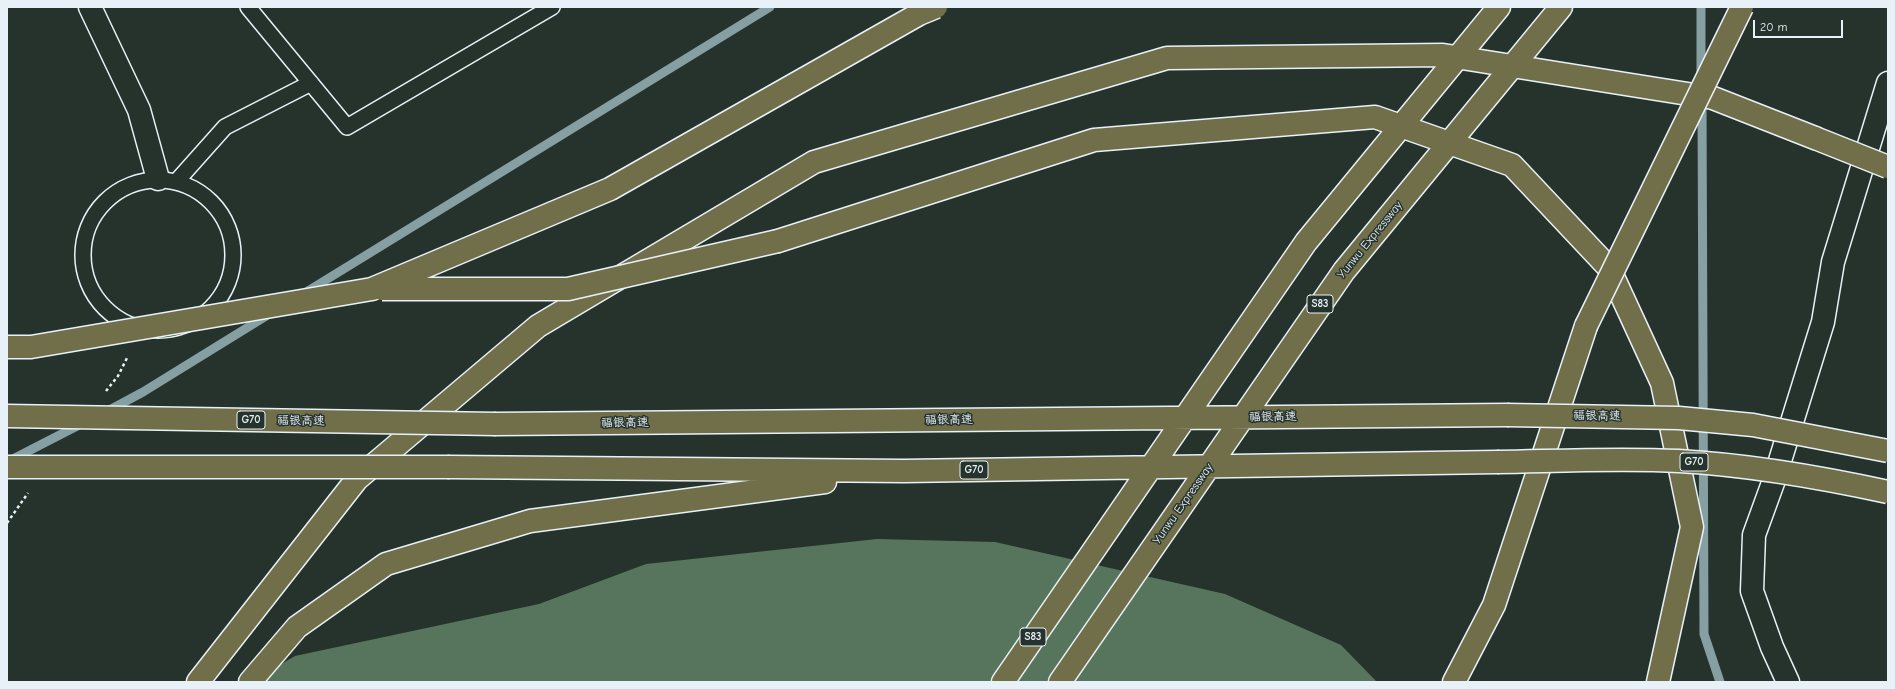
<!DOCTYPE html>
<html>
<head>
<meta charset="utf-8">
<style>
  body { margin:0 }
  #map { position:relative; width:1895px; height:689px; overflow:hidden; background:#26332d; font-family:"Comic Neue",sans-serif }
  canvas { display:block }
  .frame { position:absolute; inset:0; border:8px solid #e8f1f8; pointer-events:none }
  .scale { position:absolute; left:1753px; top:20px; width:90px; height:18px; box-sizing:border-box; border:2px solid #e8f1f8; border-top:0; padding-left:5px; font-size:12px; line-height:14px; white-space:nowrap; color:#e8f1f8; -webkit-text-stroke:3px #26332d; paint-order:stroke }
</style>
</head>
<body>
<div id="map">
<canvas width="1895" height="689"></canvas>
<div class="frame"></div>
<div class="scale">20 m</div>
</div>
<script>
const g = document.querySelector('canvas').getContext('2d');
g.lineJoin = 'round';
function fillPath(path, color) { g.fillStyle = color; g.fill(path, 'evenodd'); }
function strokePath(path, color, width, dash) { g.strokeStyle = color; g.lineWidth = width; g.lineCap = dash ? 'butt' : 'round'; g.setLineDash(dash || []); g.stroke(path); }
function drawText(font, color, halo, rows, align = 'center') {
  g.font = font + ' "Comic Neue","LXGW WenKai TC",sans-serif'; g.lineWidth = 3; g.setLineDash([]); g.textBaseline = 'middle'; g.strokeStyle = halo; g.fillStyle = color; for (const [text, x, y, turn = 0] of rows) {
    g.save(); g.translate(x, y); g.rotate((+turn || 0) * Math.PI / 180); g.textAlign = isNaN(turn) ? turn : align; if (halo) g.strokeText(text, 0, 0); g.fillText(text, 0, 0); g.restore();
  }
}
fillPath(new Path2D(`
  M877,539L995,542L1225,594L1341,645L1377,682H250L295,656L539,604L646,564Z`), '#57755c');
strokePath(new Path2D(`
  M1701,7V77
  M1702,102L1704,634L1720,682
  M303,294L770,7
  M104,413L143,392L271,313
  M9,461L83,423`), '#869fa3', 9);
const service = new Path2D(`
  M248,7L347,127L552,7
  M83 255a75 75 0 1 1 150 0a75 75 0 1 1-150 0Z
  M176,182L225,127L311,83`);
const pedestrian = new Path2D(`
  M90,7L139,110L158,179`);
const minor = new Path2D(`
  M1788,682L1772,647L1752,591L1754,535L1774,480L1823,322L1833,262L1888,83`);
const motorway = new Path2D(`
  M778,241L1094,140L1375,117L1512,165L1609,268L1662,383L1692,527L1658,682
  M496,424L1507,415
  M450,467L904,471L1497,462
  M198,682L357,479L538,326L814,162L1167,58L1443,55L1713,98L1815,138
  M250,682L297,627L386,564L530,521L825,482
  M1003,682L1306,242L1499,7
  M1060,682L1344,271L1561,7
  M1454,682L1494,605L1586,326`);
strokePath(service, '#e8f1f8', 18);
strokePath(pedestrian, '#e8f1f8', 25);
strokePath(minor, '#e8f1f8', 25);
strokePath(motorway, '#e8f1f8', 25);
strokePath(new Path2D(`
  M106,391L118,376L127,358
  M7,523L28,493`), '#e8f1f8', 2.5, [3, 3]);
strokePath(service, '#26332d', 15);
strokePath(pedestrian, '#26332d', 22);
strokePath(minor, '#26332d', 22);
strokePath(motorway, '#716f4a', 22);
const motorwayBridge = new Path2D(`
  M1815,138L1888,167
  M382,289H568L778,241
  M1586,326L1742,7
  M7,347H31L372,289L610,189L919,14L936,7
  M1507,415L1679,418L1753,425L1888,451
  M7,416L496,424
  M1497,462C1558,461 1619,458 1679,461C1749,465 1819,477 1888,492
  M7,467H450`);
strokePath(motorwayBridge, '#e8f1f8', 25, []);
strokePath(motorwayBridge, '#716f4a', 22);
for (const [x, y, w] of [
  [1320,304,26],
  [251,420,28],
  [1694,462,28],
  [974,470,28],
  [1033,637,26]
]) { const box = new Path2D(); box.roundRect(x - w / 2, y - 9, w, 18, 3); g.fillStyle = '#26332d'; g.fill(box); strokePath(box, '#e8f1f8', 1); }
drawText('bold 11px', '#e8f1f8', null, [
  ["S83",1320,304],
  ["G70",251,420],
  ["G70",1694,462],
  ["G70",974,470],
  ["S83",1033,637]
]);
drawText('12px', '#e8f1f8', '#26332d', [
  ["Yunwu Expressway",1370,240,-51],
  ["福银高速",1597,416,1],
  ["福银高速",1273,417,-1],
  ["福银高速",949,420,-1],
  ["福银高速",301,421,1],
  ["福银高速",625,423,-1],
  ["Yunwu Expressway",1183,504,-55]
]);
</script>
</body>
</html>
